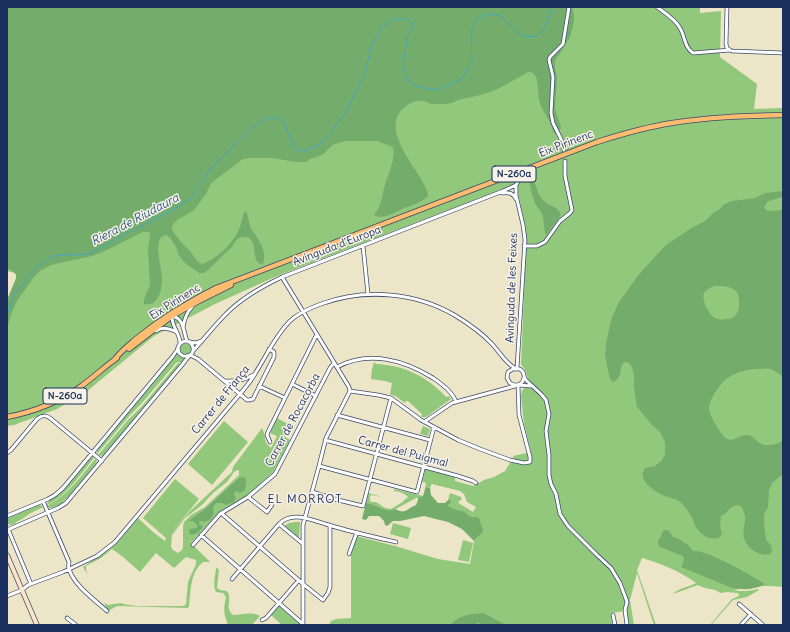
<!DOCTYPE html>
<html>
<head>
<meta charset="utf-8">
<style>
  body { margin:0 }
  #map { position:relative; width:790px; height:632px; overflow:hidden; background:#ece5c7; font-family:Delius,sans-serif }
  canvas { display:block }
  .frame { position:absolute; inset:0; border:8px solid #1b2f5e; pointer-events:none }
</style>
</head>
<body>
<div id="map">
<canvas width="790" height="632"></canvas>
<div class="frame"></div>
</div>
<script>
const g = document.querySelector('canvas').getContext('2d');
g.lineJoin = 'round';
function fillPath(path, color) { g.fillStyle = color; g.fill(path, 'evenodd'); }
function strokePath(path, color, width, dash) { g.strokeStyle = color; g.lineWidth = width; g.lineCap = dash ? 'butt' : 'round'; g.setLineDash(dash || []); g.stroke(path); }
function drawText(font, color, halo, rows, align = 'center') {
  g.font = font + ' Delius,sans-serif'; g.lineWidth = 3; g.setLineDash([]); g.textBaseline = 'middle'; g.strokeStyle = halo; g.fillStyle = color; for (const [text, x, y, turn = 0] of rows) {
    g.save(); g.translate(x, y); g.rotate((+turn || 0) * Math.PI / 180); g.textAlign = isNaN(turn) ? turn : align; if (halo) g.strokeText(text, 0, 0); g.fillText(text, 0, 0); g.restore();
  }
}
fillPath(new Path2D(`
  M7,7H700V13L721,11L720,57L757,84L754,109L783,108V587C766,585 751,586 734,590C741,592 751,591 758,589L759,590L747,597L733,600L711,625H710L732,599L739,596L738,593L727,592L721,593C712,587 706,590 698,585L673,594C680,587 688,588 696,583C680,571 662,564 642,558L637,570L656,625H654L637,573L630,600L634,625H627L625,611L611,613L612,625H329L331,621L336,619L351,618V555L356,536L395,546L438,559L470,564L474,541L482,527L481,524L480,519L478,517H471L463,511L457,510L448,506L450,500H448L450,493L461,497L462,499L458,502L460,504L473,512L476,507L467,502L464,494L460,491L432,484L431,485L430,488L428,487L425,489L426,483L422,482L425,469L455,477V481L473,486L484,480L494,477L505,471L510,463L515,461L513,456L531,452L524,424L521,395L522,391L529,382L525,370L521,364L526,248L527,247L530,246L529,244H526L525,224L516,184L277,276L215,304L154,336L86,392L57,409L14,425L7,426V313L26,276L7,271Z
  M180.5 349a5.5 5.5 0 1 1 11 0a5.5 5.5 0 1 1-11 0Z
  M177,354L181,357L185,358L181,363L178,362L176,363L141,404L131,414L97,454V451L98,449Z
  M374,362L376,364C404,365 428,377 446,397L449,396L451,399L426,417H421L422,414L408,401H406L405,403L397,397L390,394L392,383L385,381L371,379L372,369Z
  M178,363L180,364L105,454L102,456L98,455L128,420L143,405Z
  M277,418L288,424V425L289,426L284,436L290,440L273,472L248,495L220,511L191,543L210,562H203C190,572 191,591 189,606L188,608L117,606L110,610L109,612L104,603L108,605L121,603L123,604L137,606H184L186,604L188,582L196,564V560L186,557L174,568L156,553L140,572L123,557L112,549L101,558L86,566V570L88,575L83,567L110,549L119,541L138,518L153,532L165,541L166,538L143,518L175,479L199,499L171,533L190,511L232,472L233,467L262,428L264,433L266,443L271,448L277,436L270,433ZM238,470L239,471V475L205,507L191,515L184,522L183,526V547L182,550L178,553L173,550L171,547L172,535L185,518L202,505L213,493L227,482L234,472Z
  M224,421L248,442L212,485L188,464Z
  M423,426L430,429L428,436L420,434Z
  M92,457L94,458C82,472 65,498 47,505C48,499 56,496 60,492C71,482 80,470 90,459Z
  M95,459L97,461L96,464C88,473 62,510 50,508C49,508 48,507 47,506C68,495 81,476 95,459Z
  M394,489L423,496L419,498H416L392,511C382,512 377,504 366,503L368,493L382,497L371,495L370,496V500L371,502H376L385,508L391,509L401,503L408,497C406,494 398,491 394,491Z
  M38,505H40L43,507L29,514L22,519L16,522L15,524L10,525L7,523V519L8,518Z
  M295,522H300L299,537H297L284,526L289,523Z
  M393,523L411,528L408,539L390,534Z
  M463,540L473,543L469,562L458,560Z
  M216,567L219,570L217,588L220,590L227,591C233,601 224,607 233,615C242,615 251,611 260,616L252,625H228C224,614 223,609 226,597L223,593L216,592C212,584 216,575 216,567Z
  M279,606L299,623L300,625H282L271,615Z`), '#91c87b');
fillPath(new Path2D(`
  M7,7H572L574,15V22L570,37L555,61V67L557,77L555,109L561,127L559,133L556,134L553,132C551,120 543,113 540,103C537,95 539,85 536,77C534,73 532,72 528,72C516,79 503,87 490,92C480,96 468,97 458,100C454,102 450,104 446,104C441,104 436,104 431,104C428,103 425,101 422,101C416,100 410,103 405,107C381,125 409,159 420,177C423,183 428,190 428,196C420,204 412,205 402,209C395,213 382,220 374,215C377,211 380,206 381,201C383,196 383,190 385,185C388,173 396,160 393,147L377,141H346L334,144L322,155L310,159L306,162H297L272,158H249L243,159L215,180L210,185L206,194L194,210L179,219L175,222L172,227V230L181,242L190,251L197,261L202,264C219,258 234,242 240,227C242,222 242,216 245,211C249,215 248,220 250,226C256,238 268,248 263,264C249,265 260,237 245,237C243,237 240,237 239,238C235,240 234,245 231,248C225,254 219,259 213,265C210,268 207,271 204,273H199L185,263L178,254L177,249L171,239L167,235C151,235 162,268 162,277C162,285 161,293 157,299C153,304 150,305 144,304V299L150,285L148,251L150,234L149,232H143L107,250L92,256L51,265L40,271L33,278L17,301L12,312L7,329V300L16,278V275L14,272L7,268Z
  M530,174L532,175C535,182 537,193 542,199C547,206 559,206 561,215L546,235L545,233C544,227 544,220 542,214C540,210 537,207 535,203C532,195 529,184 529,175Z
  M783,191V197L778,198L767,202L764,208L768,211L783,210V377C779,374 775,370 770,369C767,368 762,369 758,369C748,369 737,372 729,377C721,382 710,398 709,408C709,413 713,420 716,425C719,430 722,436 727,439C735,442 740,434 747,435C753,436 754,438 757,441C765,448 774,445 783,441V474L772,483L769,490L768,507L764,514V524L766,540L771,545L772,550L770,554C760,557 747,549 744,538C742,530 746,523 745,516C744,513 743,509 742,507L738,505L730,508L726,513L721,516L720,527L722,534L719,538C717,538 713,539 710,538C705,537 698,531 696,527C694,525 694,521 692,518C690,513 684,505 679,501C674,498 670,498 665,496C655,492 636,480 645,468L655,466L662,460L665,454V442L660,432L653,426L637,407L634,388V374L632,367L629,363L624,362C618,368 624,377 613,382L610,379L605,356L606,343L612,317L619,302L640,273L666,245L693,227L705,221L713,213L720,209L723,205L732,201L755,198L765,193ZM714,286C725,286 740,286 739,301C739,305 739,310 737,313C734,318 731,319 727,319C722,320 719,320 715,318C709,315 701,299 704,293C706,290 711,287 714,286Z
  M242,477L245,478C247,481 246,488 244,491L240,493L235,491L234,495L236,498L234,502L226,505L222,503H216L213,508L214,513L211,519L205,522L200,521L199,525L203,526V527C199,531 196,536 190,534L189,532L190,529L197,528V525L193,521H188L205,509L239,478Z
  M426,487L430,488L431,495L438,503H445L448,500H450L451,502L449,504L448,506L457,510L463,511L471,517H478L480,519L481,524L483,529L482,533L477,537L474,541L462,529L448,522L424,516L400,521H393L387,526L385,525L384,521L379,516H369L366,520L362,519L366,503C378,504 384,514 395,509C406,515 407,508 416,505L418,500V498L423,496L425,489Z
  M664,530H666L669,531L673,537L679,539L688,545L693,551C706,549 753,576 765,584C754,590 744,590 732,588L681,567L684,560L683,556L660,547L658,543V541C661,537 661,534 664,530Z
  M483,613L485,614L506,625H481L478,622L475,625H450C459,615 470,614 483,613Z`), '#74ac6b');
strokePath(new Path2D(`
  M7,315L14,295L36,268L53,256L88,254L110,243L116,239L143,225L169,212L190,199L210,169L251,129L267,118H280L285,123L289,137L295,149L303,151L319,145L332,131L347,110L366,69L371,48L382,27L393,19H408L413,24L411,31L408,34L403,65L407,80L418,87L438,90L461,79L472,64L471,33L476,20L488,14L501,16L521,35L529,37L537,36L545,28L552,7`), '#44a9c4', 1);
strokePath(new Path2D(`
  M564,150L565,161`), '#c2c1b2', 3, [3, 1.5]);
const minor = new Path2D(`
  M657,7C665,13 675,19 680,28C685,36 684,47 693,53L730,50L732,51L783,53
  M727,7L726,44L727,48L730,50
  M564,150L561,139L553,123L551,113L553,77L549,60L550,57L563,44L569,7
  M516,185V195L523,225L525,240L517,368
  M502,193C509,192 513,193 516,199
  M363,246L368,294
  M524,246H537L545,242L560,221L570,213L572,210L565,176V161
  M282,277L349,387L350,391
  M172,316C184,318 183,331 187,341
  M172,316C171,326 180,333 180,343
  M183,328C184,320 186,313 192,307
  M156,331C163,326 170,329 177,332
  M190,342L195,343L202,341
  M193,351C204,339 214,326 225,315C241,298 261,287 282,277L503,191L516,185L522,175L529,170
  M190,355L198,359L247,400H249L253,399L274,357V352L269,349
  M337,367C369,350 404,360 433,378C442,384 453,392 456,402
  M524,377C523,385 516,387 510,383L507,378L508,372L513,369H520L523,372L525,379L528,382L541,394L546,400L549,414L546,431L549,455V475L551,484L556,494L560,514L568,526L597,555L611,568L620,583L626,599L627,602L625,610L627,625
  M225,381C235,381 244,381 253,375
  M292,384L316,396
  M259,386L285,398
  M350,391L378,395L391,398L421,420L458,440L480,449L510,460L524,463L530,462V457L519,415L518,385L531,386
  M337,415L430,440
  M424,422L452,403L515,386
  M325,440L458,476L473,481L476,483
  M270,442L267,435L268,432L317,334
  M7,453L11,450L37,419C41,416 45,414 50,418L102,461
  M319,466L417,492L434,427
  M312,492L338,500L363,506L391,398
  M248,497L267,512L272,505
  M43,501L69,562C69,564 68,566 69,568C72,584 96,601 107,611
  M221,513L303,584L323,600L328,593L330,587V526
  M7,516L48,499L55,495L63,488L173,356C173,356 176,351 177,351C178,348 178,345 181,343C192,334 201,358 183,356L179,353L178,347
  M279,524L302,543
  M8,529L31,584
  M7,530L58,508L66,503L182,365L189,356
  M201,535L303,624
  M193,545L220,514L248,497L275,474L330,368L334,363
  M349,554L357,532
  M232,579L279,524C284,519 289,517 296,517C307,517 318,522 329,525C351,532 374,537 396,542
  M7,596L22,590L28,585L63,572L97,556L115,542L240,394C246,387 252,380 256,372C267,355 275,336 290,321C298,313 310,308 321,304C365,288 416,292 456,316C469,324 482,333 492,344C499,351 506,364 515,368
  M739,604L763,625
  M613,615L615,625
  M67,618L76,625
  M262,620L266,618L299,580
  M303,625V525L319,466L326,438L350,391
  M741,625L751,614`);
const secondary = new Path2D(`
  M7,555L37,625`);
const primary = new Path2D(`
  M129,349L172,316L199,301L231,285
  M115,359C121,351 129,345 137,338C162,318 188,302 216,288L597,142C622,134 646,127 672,123C709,117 746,116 783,115
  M7,417C33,412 59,402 80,387C93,378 104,367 117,358`);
strokePath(minor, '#3a4a6e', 4.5);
strokePath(secondary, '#3a4a6e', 5.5);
strokePath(primary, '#3a4a6e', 6);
strokePath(minor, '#fff', 3);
strokePath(secondary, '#fee4c6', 4);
strokePath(primary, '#fdbc70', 4.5);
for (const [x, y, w] of [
  [514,174,44],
  [65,396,44]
]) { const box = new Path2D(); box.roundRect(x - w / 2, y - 8, w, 16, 3); g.fillStyle = '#f7f3e8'; g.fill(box); strokePath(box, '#1b2f5e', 1); }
drawText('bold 10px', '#1b2f5e', null, [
  ["N-260a",514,174],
  ["N-260a",65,396]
]);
drawText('11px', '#1b2f5e', '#f7f3e8', [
  ["Eix Pirinenc",566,144,-21],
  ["Avinguda d'Europa",337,246,-21],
  ["Avinguda de les Feixes",512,288,-88],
  ["Eix Pirinenc",175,302,-32],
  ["Carrer de França",221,400,-51],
  ["Carrer de Rocacorba",293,420,-62],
  ["Carrer del Puigmal",403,452,15]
]);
drawText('italic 12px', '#295a82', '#f7f3e8', [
  ["Riera de Riudaura",135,220,-28]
]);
g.letterSpacing = '1px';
drawText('12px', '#1b2f5e', '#f7f3e8', [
  ["EL MORROT",305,500]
]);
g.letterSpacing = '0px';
</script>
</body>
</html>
